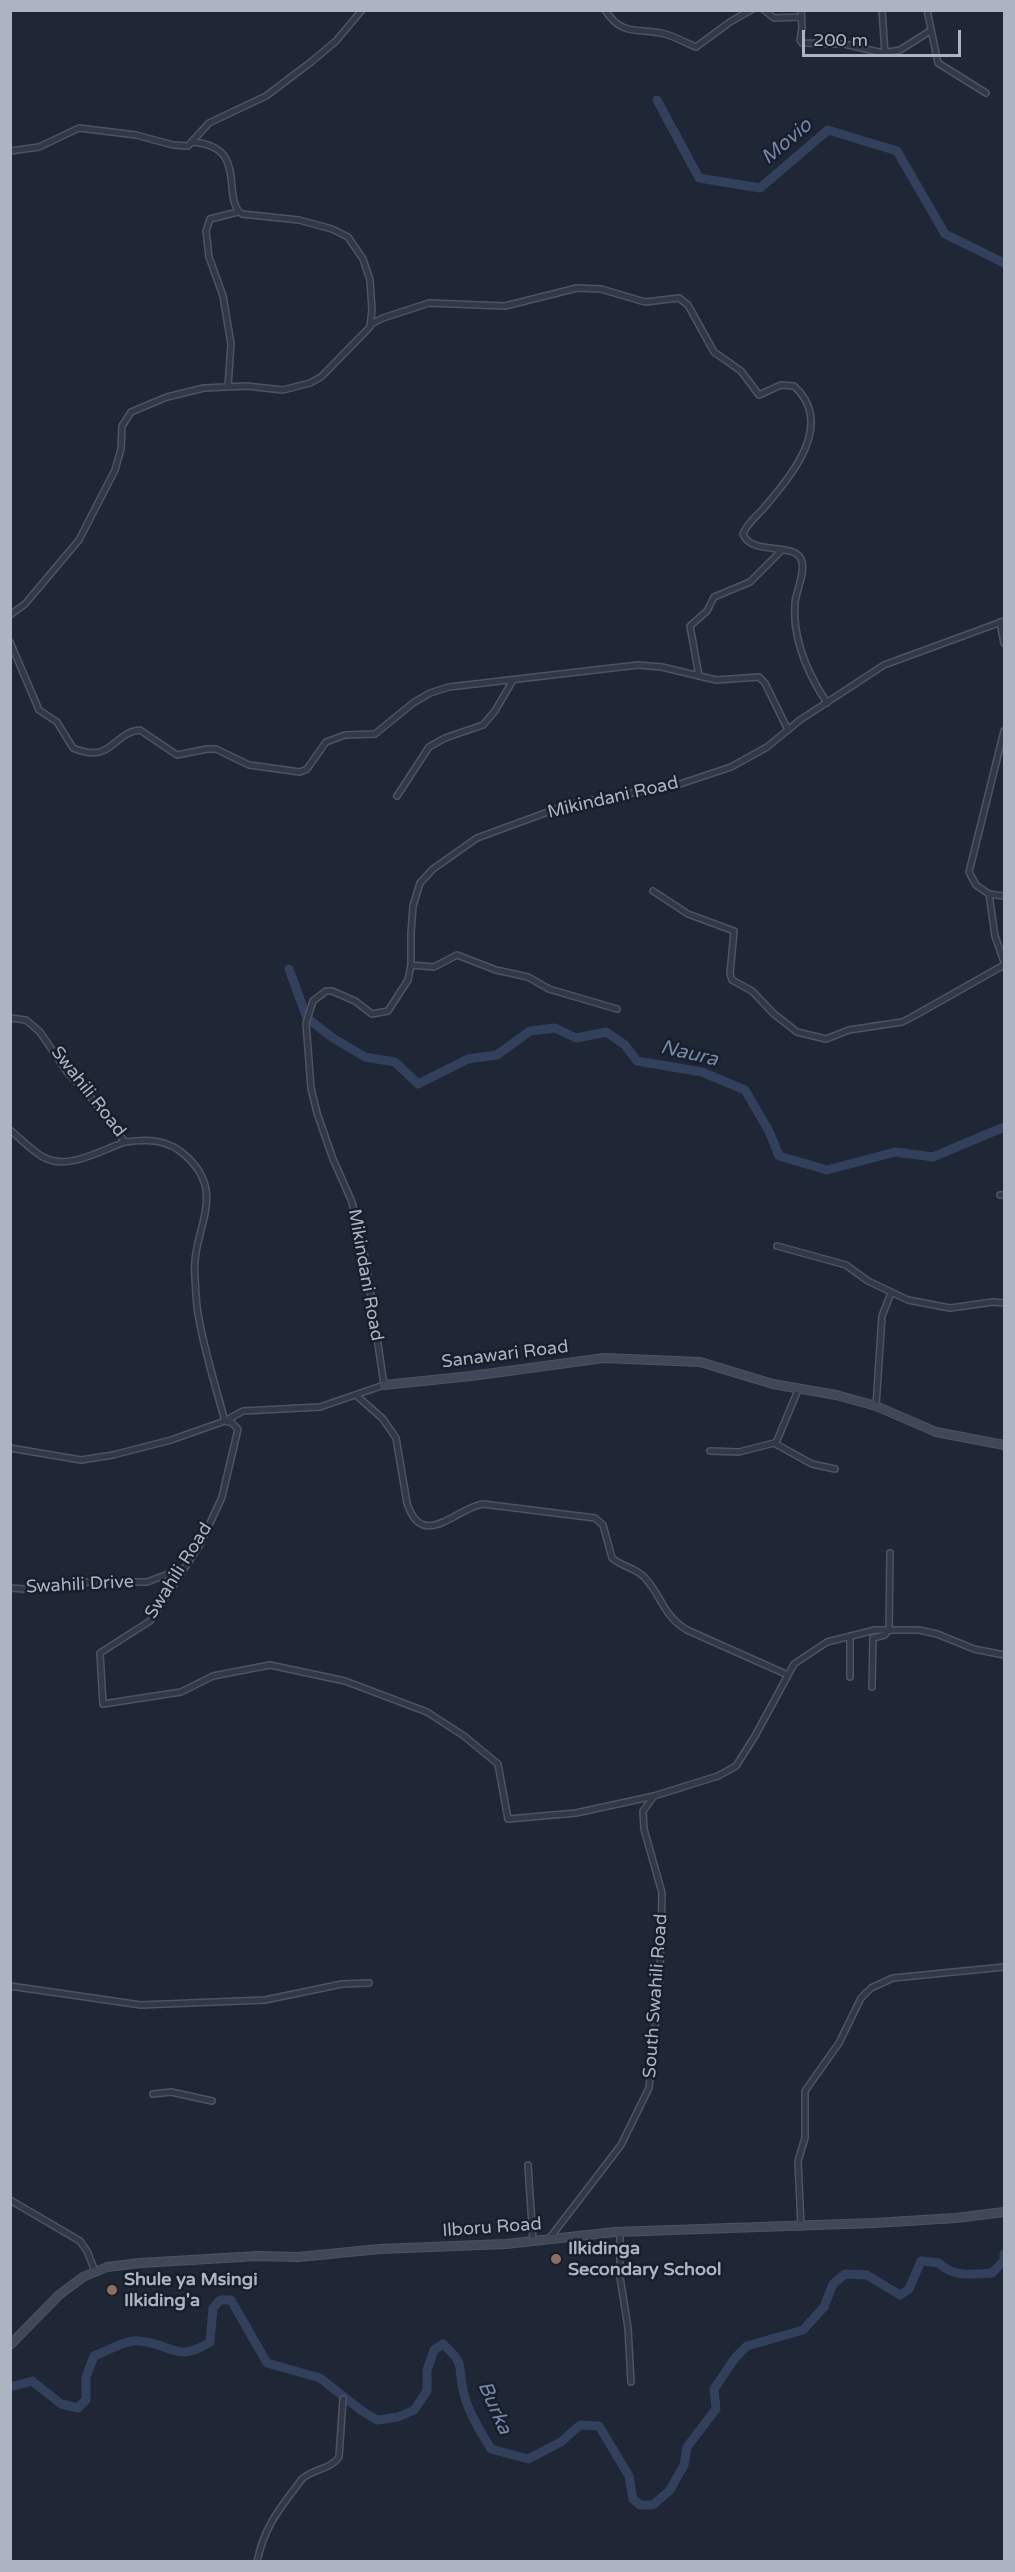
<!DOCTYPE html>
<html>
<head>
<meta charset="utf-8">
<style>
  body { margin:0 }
  #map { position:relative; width:1015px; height:2572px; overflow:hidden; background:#1f2635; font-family:"Varela Round",sans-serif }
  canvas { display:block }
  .frame { position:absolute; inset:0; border:12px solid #acb3c3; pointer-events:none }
  .scale { position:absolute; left:802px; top:30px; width:159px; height:27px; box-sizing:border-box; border:3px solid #acb3c3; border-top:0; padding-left:8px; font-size:18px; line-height:21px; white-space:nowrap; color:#acb3c3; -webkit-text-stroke:4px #181e2a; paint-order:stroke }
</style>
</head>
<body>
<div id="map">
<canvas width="1015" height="2572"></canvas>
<div class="frame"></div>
<div class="scale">200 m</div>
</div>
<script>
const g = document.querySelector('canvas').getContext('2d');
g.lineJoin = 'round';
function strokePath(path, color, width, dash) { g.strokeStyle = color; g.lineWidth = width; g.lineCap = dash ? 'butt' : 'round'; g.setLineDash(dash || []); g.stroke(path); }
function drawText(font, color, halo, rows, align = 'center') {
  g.font = font + ' "Varela Round",sans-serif'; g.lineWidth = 5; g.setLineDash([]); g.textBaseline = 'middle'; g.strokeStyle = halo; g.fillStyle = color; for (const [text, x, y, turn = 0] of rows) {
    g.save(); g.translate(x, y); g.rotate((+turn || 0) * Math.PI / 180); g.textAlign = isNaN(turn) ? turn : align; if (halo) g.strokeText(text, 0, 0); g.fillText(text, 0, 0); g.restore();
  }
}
strokePath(new Path2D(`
  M657,100L699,178L760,188L828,130L897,151L945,234L1004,263
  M289,969L307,1018L333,1038L365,1057L395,1062L418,1084L468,1059L497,1055L530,1031L555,1028L576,1038L606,1032L625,1045L637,1061L702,1072L745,1090L769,1131L779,1156L827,1170L895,1152L933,1157L1004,1127
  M10,2387L32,2381L61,2404L78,2408L86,2400V2377L94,2356C106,2352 126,2339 139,2341C171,2343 176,2364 210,2342L213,2308L220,2300H231L267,2363L320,2378L362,2411L377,2420L398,2417L414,2410L427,2391V2370L434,2350L443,2344C468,2367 456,2365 464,2394C469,2414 481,2432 491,2449L528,2459L561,2442L580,2425L599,2426L629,2476L633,2499L640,2505H653L670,2490L684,2465L687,2447L716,2409L714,2389L735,2358L747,2346L803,2330L824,2307L833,2284L845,2274L867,2275L900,2295L909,2289L921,2261L939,2263C953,2278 972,2274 992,2273L1004,2261V2254`), '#32405c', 9);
const street = new Path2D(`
  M605,10C623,38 639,27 665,34C676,37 686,43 696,47L730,22L751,10
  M764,10L774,18L801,17
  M801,10L802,28L800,40L802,43L844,44L883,53L900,50L930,31
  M882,10L885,53
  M927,10L938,63L986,93
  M10,151L39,147L79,128L136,135L173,145L188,146L209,123L266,96L311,62L336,41L362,10
  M371,324L383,318L429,303L505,306L577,288L601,289L645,302L679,298L688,305L714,352L741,371L759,395L781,385L794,386C836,424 791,476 763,509C756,517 747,523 743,534C752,557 797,540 802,562C805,574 796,591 795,603C792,639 808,674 827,703
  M228,386L231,344L223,296L209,257L206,231L210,219L238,212
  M10,615L25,604L79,540L115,470L121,449L122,426L131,412L167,397L204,388L247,386L283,390L310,383L321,377L370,327L372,310L370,280L363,259L348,237L332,229L299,220L242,214C220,198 250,147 193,142
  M1000,622L1004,643
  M10,642L39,710L57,722L73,748C112,765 113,732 140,730L177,755L207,749H216L249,765L300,772L307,769L326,742L345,735L375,734L413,703L430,693L449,687L638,665L662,667L716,680L759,677L765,683L788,730
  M699,676L690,626L707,611L714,597L750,582L782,550
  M1004,731L969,872L976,885L989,894L995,936L1004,962
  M397,796L429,747L445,738L483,725L495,711L513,680
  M653,891L688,914L734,931L730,974L732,980L752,991L774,1014L797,1032L826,1039L849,1030L902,1022L912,1017L1004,965
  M989,894L1004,896
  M411,965L434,967L457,955L496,970L528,977L549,989L617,1009
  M10,1018L26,1020L40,1032L67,1072L89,1095L125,1142C148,1139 167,1139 185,1155C230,1195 190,1230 195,1278C196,1292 196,1306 199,1319C205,1353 216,1388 225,1421L232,1423L238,1429L222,1497L201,1543L150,1621L100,1653L103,1704L181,1692L213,1676L270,1665L345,1681L427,1712L464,1736L498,1764L508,1819L576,1813L654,1796
  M10,1130C21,1139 31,1150 43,1157C68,1171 101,1150 125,1142
  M1000,1195H1004
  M777,1246L846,1265L868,1281L908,1300L950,1308L993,1302L1004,1303
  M356,1395L383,1419L396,1438L407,1503C422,1552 458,1507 483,1504L595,1518L603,1525L612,1558C622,1567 637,1568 645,1578C662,1596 663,1616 687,1630L788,1675
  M876,1406L882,1316L891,1293
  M776,1443L798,1390
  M10,1448L81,1460L113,1455L171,1440L225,1421L243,1411L320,1407L384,1385L366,1262L352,1202L333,1159L317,1113L311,1088L306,1023L313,1001L326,991H332L355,1001L372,1014L388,1011L408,980L411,965V933L413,906L420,883L433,869L477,838L567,805L680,784L731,767L767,747L800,720L884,665L1004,621
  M710,1451L739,1452L774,1443L812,1464L835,1469
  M10,1588L25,1589L54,1584L91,1582H147L181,1569
  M889,1631L890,1553
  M850,1677V1636
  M872,1687L873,1638L885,1635L887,1631
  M10,1986L141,2005L265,2000L342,1984L369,1983
  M153,2094L171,2092L212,2101
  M528,2165L533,2241
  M10,2200L80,2241L87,2251L95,2271
  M801,2227L798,2161L805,2138V2091L839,2043L861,1998L871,1988L893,1978L1004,1967
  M620,2232V2277L628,2328L631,2382
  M549,2239L621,2145L649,2088L660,1976L662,1893L644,1829L643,1811L654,1796L718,1776L736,1766L755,1736L794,1664L827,1642L875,1630H919L937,1634L974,1649L1004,1655
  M257,2562C264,2526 281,2507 302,2479C314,2468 330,2470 339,2457L343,2399`);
const secondary = new Path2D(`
  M384,1385L471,1376L604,1358L700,1362L773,1384L836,1395L876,1406L936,1432L1004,1445
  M10,2345L59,2295L83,2277L107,2267L140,2263L258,2256L298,2257L380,2249L506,2244L615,2232L874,2223L956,2218L1004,2212`);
strokePath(street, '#4d5361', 8);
strokePath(secondary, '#4d5361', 10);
strokePath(street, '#323845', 5);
strokePath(secondary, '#404758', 8);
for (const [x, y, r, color] of [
  [556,2259,6,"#8d6e63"],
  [112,2290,6,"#8d6e63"]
]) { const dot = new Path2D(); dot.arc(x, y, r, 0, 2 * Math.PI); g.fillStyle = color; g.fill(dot); strokePath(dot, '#181e2a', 2); }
drawText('18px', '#acb3c3', '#181e2a', [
  ["Mikindani Road",613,798,-13],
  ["Swahili Road",88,1092,52],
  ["Mikindani Road",365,1275,80],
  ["Sanawari Road",505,1355,-7],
  ["Swahili Road",179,1571,-58],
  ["Swahili Drive",80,1585,-3],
  ["South Swahili Road",656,1996,-86],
  ["Ilboru Road",492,2228,-4]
]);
drawText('bold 18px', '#acb3c3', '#181e2a', [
  ["Ilkidinga",568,2249],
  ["Secondary School",568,2270],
  ["Shule ya Msingi",124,2280],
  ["Ilkiding'a",124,2301]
], 'left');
drawText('italic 20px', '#7486ab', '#181e2a', [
  ["Movio",787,142,-40],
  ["Naura",689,1054,13],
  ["Burka",494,2408,66]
]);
</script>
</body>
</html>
